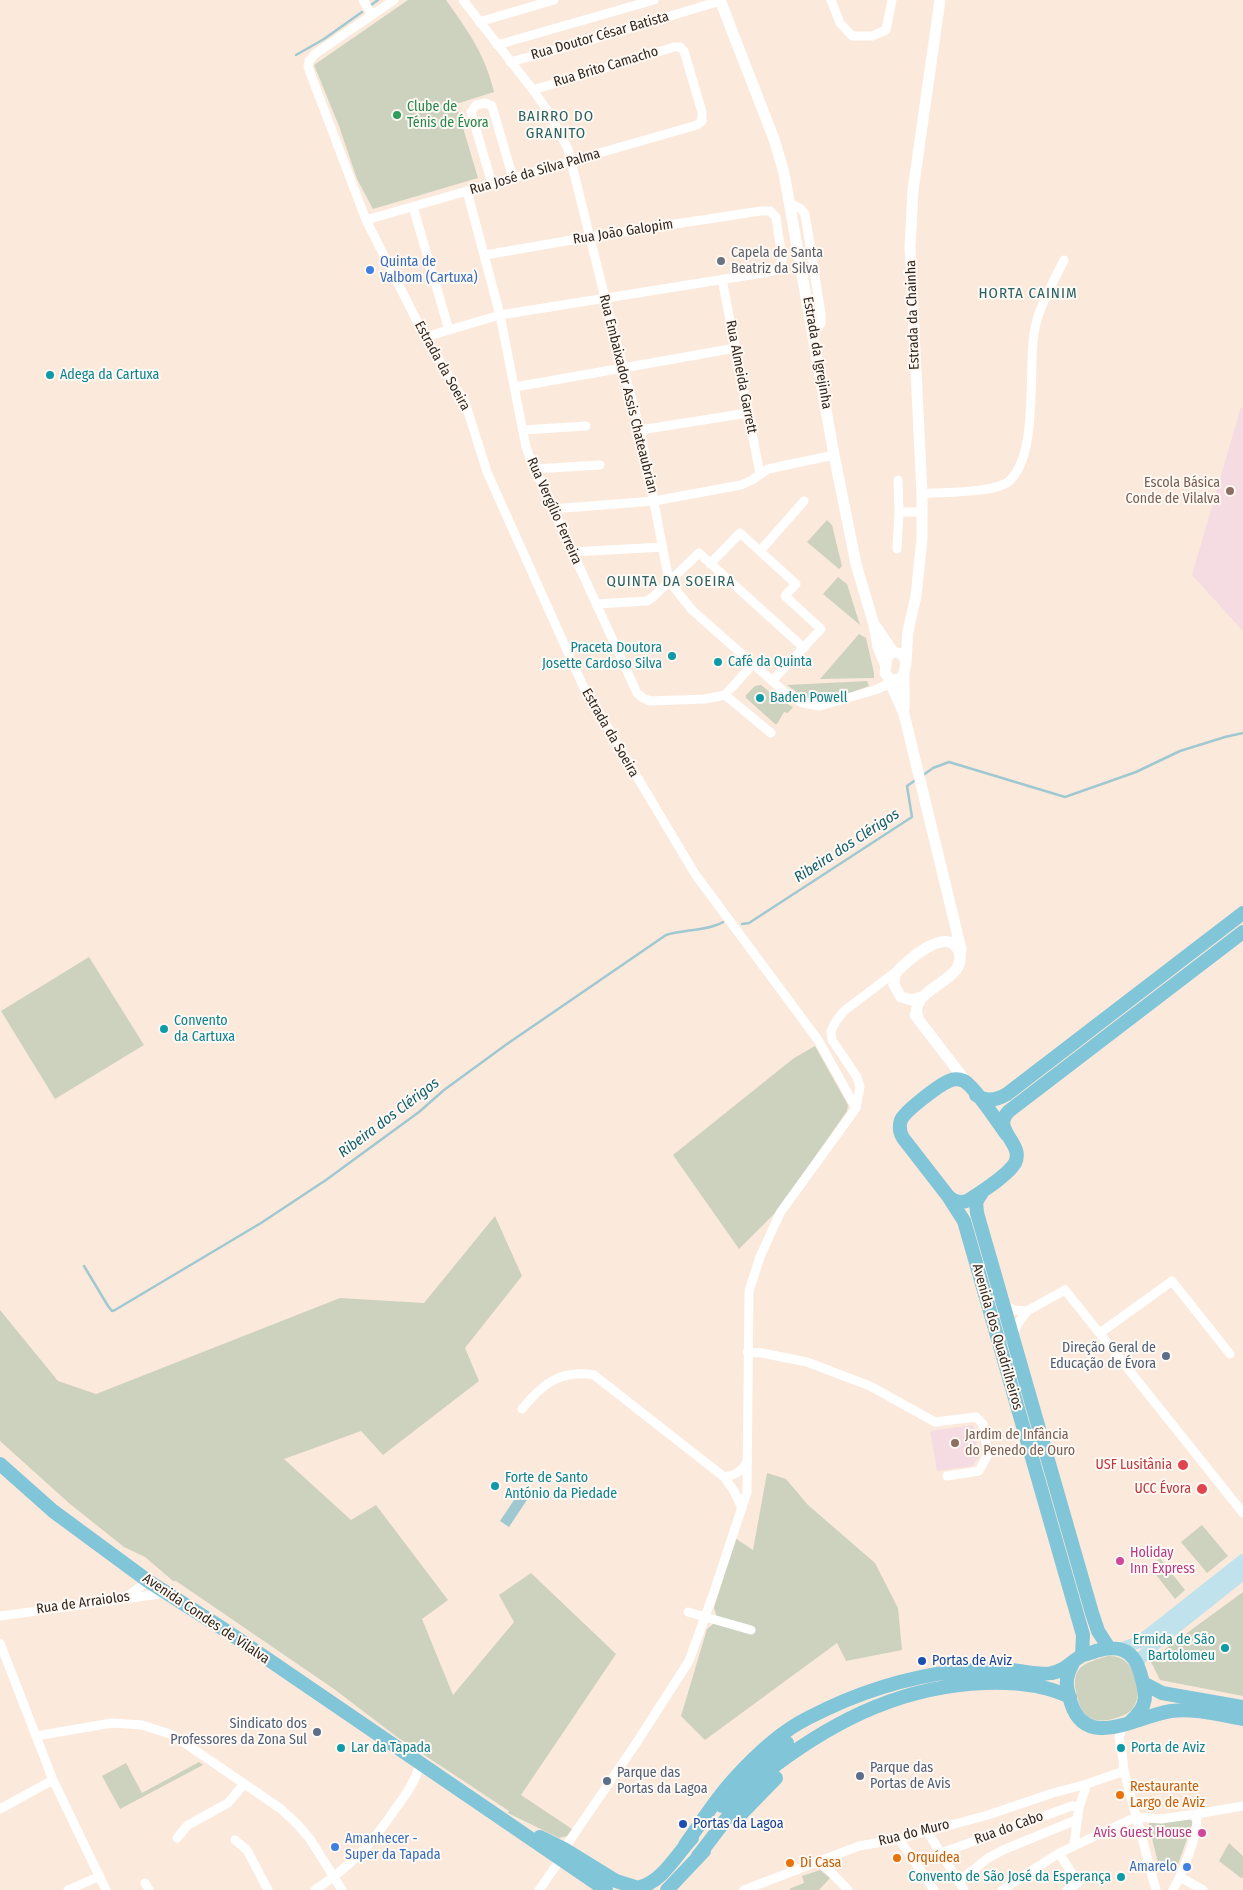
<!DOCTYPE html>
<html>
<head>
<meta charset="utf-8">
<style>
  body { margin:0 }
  canvas { display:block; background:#fbe9dc }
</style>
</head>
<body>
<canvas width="1243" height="1890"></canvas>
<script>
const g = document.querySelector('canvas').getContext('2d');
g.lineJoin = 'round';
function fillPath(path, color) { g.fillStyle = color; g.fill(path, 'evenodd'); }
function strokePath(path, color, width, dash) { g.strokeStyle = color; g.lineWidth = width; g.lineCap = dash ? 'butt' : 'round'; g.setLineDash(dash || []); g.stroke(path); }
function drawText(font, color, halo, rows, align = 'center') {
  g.font = font + ' "Fira Sans Condensed",sans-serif'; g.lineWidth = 4; g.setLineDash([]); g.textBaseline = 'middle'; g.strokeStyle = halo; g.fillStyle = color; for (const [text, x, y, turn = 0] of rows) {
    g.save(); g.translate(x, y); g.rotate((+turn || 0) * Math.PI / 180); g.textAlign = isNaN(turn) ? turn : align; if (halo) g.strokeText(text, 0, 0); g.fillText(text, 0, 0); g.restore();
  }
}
fillPath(new Path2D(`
  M1241,407L1243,408V631L1192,575Z
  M973,1425L979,1456L972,1466L937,1471L930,1431Z`), '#f5dbe2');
fillPath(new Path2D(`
  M408,0H446C468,31 485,54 494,92L456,104L478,178L373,209L357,179L339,126L314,65Z
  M827,520L832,525L842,566L839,569L807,542Z
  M838,577L847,584L860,625L823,594Z
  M859,634L866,638L874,673V678L820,679Z
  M867,681L869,686C835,698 818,711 787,685Z
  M761,685L778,699L793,707L788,713L784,712L777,724H775L746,698V695L755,686Z
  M89,957L144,1045L55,1099L1,1011Z
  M815,1046L848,1105L847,1111L778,1210L739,1249L673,1155L794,1058Z
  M495,1216L522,1276L465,1348L479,1381L383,1455L361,1431L284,1459L351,1520L376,1505L448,1600L422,1619L453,1695L514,1622L499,1595L531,1573L616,1654L521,1795L572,1829L567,1836L559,1838L508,1813L509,1811L397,1737L334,1689L176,1581H173L145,1557L124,1547L70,1504L0,1441V1310L58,1381L96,1394L340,1298L424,1303Z
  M767,1473L786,1479L808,1505L875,1563L898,1608L902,1650L846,1661L837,1643L705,1740L681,1716L707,1629L713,1624L716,1614L714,1608L735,1538L753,1550Z
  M1202,1525L1228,1556L1207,1573L1181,1542Z
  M1160,1558L1185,1590L1175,1599L1150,1567Z
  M1243,1592V1696L1160,1680L1150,1660Z
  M1108,1656C1115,1656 1121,1657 1126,1662C1137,1671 1142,1696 1133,1708C1128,1715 1121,1716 1113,1719C1104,1721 1096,1722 1087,1716C1081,1711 1079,1704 1077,1696C1069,1667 1084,1663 1108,1656Z
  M199,1762L203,1765L120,1809L102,1776L126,1763L142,1793Z
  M1189,1819L1193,1822L1176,1870L1167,1866L1159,1867L1149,1826V1823Z
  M1229,1843L1243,1856V1877L1241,1878L1219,1861Z
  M820,1870L830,1878L819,1890H789L791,1888L804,1883L802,1876Z`), '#cdd2bf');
fillPath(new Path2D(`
  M518,1494L527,1500L509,1527L500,1521Z`), '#a0c8d1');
strokePath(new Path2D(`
  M371,5L378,0
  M296,55L324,39L362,12
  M922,776L933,768L949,762L1065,797L1136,772L1180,751L1225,737L1243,733
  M742,924L749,923L912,817L907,786L917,779
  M84,1266L108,1306L112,1311L115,1310L261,1223L326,1180L419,1112L444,1090L507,1044L666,935C682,930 711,930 723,922`), '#a0c8d1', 2.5);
strokePath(new Path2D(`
  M363,0L372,15
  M394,0L315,54L309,61L308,67L366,220L425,337L465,402L487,472L583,686L695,874L818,1040L856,1108
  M463,0L533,90L549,113L568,149L605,298L640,430L669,581L692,610L787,694L803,703L820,706L875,690L896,681
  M831,0L840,23L852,36H872L886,30L892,0
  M479,22L554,0
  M497,45L654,0
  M510,62L581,43L720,1
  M492,184L471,112L476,105L485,103L492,106L513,178
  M467,191L500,315L526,447L531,461L637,693L643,698L650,701L705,699L725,695L753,664
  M790,203L801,209L805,214L821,314V323L813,334
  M413,207L449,330
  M366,220L697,125L702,121V112L684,51L680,47H674L533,90
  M722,279L760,474
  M425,337L500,315L769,272L779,268L782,259L776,217L770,211H761L589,237L485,255
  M515,387L736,348
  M523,430L586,426
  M640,430L748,413
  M534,469L600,465
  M922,494C942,492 993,493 1008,482C1039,457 1028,370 1034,334C1037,309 1053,283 1064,260
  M552,509L654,501L741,485L752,480L768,469L834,455
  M899,512H922
  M897,549L899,512L898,480
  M760,551L804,501
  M572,552L663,547
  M710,564L740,533L796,584L785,596L821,629L772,681
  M596,604L647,601L653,597L699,553L804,648
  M725,695L771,733
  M1004,1305L1014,1310L1027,1311
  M1100,1333L1172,1281L1230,1354
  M1012,1336L1019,1322L1027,1311L1065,1290L1243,1513
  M747,1352L762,1353L807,1362L870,1386L935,1422L976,1417L983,1424L988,1454L979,1471L947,1476
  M522,1409C542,1384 561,1369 594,1375L724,1477L734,1491L742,1508
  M724,1477C735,1475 741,1472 747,1462
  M128,1596L148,1581
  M688,1612L751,1630
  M0,1616L167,1593
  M0,1643L53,1780L106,1890
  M36,1736L112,1723L142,1725L173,1735L281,1809L298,1825L310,1839L342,1890
  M1121,1748L1119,1738L1124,1723
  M1122,1753L1124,1771L1156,1890
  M0,1809L53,1780
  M1136,1817L1161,1819L1196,1814L1243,1806
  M927,1831L964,1890
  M177,1838L188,1825L228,1803L243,1785
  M899,1839L934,1890
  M235,1840L247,1850L268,1890
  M1074,1845L1079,1807L1087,1784
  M564,1849L635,1745L689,1661L714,1592L747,1492L749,1291L760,1257L780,1213L856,1108L860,1087L857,1077L832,1040L831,1031L836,1021L844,1011L898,970
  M941,1853L1072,1806L1079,1807
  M1059,1853L1078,1883L1067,1890
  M819,1860L848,1890
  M1180,1877L1203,1890
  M959,1881L988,1858L1003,1850L1076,1820
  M145,1883L149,1890
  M68,1890L100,1876
  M315,1890C353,1864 370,1846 396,1808C407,1793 415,1782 420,1764
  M539,1890L560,1860
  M744,1890L859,1846L899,1839L988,1815L1053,1793L1087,1784L1124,1771
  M1002,1890L1059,1853L1136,1817
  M1173,1890C1181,1876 1201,1829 1196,1814`), '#fff', 9);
strokePath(new Path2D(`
  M720,0L774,139L784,173L834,455L856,564L874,625L878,647L885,664
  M877,628L893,652
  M906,662L908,631L916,596L922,538V494L910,247L913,190L940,0
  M904,674L900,679L891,680L885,673L887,657L893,652L902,654L906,662L904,674V708
  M887,675L904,714L961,949L959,964
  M915,1015L968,1084
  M919,1020C903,987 973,982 958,950C947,925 905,962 895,974L894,985L901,997L912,1000L924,996`), '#fff', 11);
strokePath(new Path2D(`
  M1120,1649L1139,1642L1243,1560
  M1137,1663L1150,1648L1243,1574`), '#c0e2ec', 12);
strokePath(new Path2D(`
  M976,1095C986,1102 997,1100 1007,1094L1243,913
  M1007,1135C999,1124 974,1086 964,1081C959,1079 953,1079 949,1081C939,1085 905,1111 901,1120C899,1126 900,1133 903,1138L948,1196C955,1203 964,1204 972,1198C984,1190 1008,1175 1015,1163C1025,1143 990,1130 1009,1111L1243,932
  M983,1191L976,1202L977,1213L1092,1613L1098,1631L1109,1648
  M948,1196L964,1221L1083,1635L1082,1655
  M0,1464L53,1511L148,1581L228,1632L606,1890
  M1073,1663C1064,1679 1066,1686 1071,1703C1086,1751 1137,1716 1171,1711C1195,1708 1220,1715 1243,1719
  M1143,1683L1162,1693L1243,1707
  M722,1806L770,1757L787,1743
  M741,1814L776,1778
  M540,1837L564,1849L616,1881L635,1887
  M685,1845C701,1823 716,1798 735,1778C754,1757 782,1731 808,1718C854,1694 906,1677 958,1671C973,1670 989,1669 1004,1669C1019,1670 1037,1676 1052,1673C1065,1671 1071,1662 1081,1656C1085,1654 1091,1653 1096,1651C1117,1645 1133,1648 1140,1672C1146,1694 1150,1705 1130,1722
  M698,1856C723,1825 746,1788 777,1764C840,1717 906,1686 985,1683C1014,1682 1043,1684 1070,1697
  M640,1887C662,1882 677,1854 692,1838
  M667,1890L704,1851`), '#81c5d8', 14);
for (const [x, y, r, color] of [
  [397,115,5,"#2e9e5b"],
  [721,261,5,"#6b7280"],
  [370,270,5,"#3f7fe0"],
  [50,375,5,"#0f9aa8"],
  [1230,491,5,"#8d6e63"],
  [672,656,5,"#0f9aa8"],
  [718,662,5,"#0f9aa8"],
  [760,698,5,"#0f9aa8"],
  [164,1029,5,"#0f9aa8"],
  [1166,1356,5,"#5c6f8a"],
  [955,1443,5,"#8d6e63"],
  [1183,1465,6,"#e0444e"],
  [495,1486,5,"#0f9aa8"],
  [1202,1489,6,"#e0444e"],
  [1120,1561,5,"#d1479c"],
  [1225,1648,5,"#0f9aa8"],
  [922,1661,5,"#1a4fb4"],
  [317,1732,5,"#5c6f8a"],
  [341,1748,5,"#0f9aa8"],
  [1121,1748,5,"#0f9aa8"],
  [860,1776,5,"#5c6f8a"],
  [607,1781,5,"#5c6f8a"],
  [1120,1795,5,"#e8710a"],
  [683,1824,5,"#1a4fb4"],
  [1202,1833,5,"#d1479c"],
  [335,1847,5,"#3f7fe0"],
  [897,1858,5,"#e8710a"],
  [790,1863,5,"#e8710a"],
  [1187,1867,5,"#3f7fe0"],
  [1121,1877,5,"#0f9aa8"]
]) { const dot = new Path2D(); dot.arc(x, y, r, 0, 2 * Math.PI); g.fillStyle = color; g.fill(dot); strokePath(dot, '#fff9f4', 2); }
drawText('14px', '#32271f', '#fff9f4', [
  ["Rua Doutor César Batista",600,36,-16],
  ["Rua Brito Camacho",606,67,-17],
  ["Rua José da Silva Palma",535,172,-16],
  ["Rua João Galopim",623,232,-9],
  ["Estrada da Chainha",913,315,-92],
  ["Estrada da Igrejinha",817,353,80],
  ["Estrada da Soeira",442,366,61],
  ["Rua Almeida Garrett",741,377,79],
  ["Rua Embaixador Assis Chateaubrian",628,394,76],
  ["Rua Vergílio Ferreira",554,511,66],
  ["Estrada da Soeira",610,733,60],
  ["Avenida dos Quadrilheiros",997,1337,74],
  ["Rua de Arraiolos",83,1603,-8],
  ["Avenida Condes de Vilalva",206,1619,34],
  ["Rua do Cabo",1009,1828,-20],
  ["Rua do Muro",914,1833,-14]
]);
drawText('14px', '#27864d', '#fff9f4', [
  ["Clube de",407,107],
  ["Ténis de Évora",407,123]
], 'left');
drawText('14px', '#5b616d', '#fff9f4', [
  ["Capela de Santa",731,253],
  ["Beatriz da Silva",731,269]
], 'left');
drawText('14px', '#366cbe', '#fff9f4', [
  ["Quinta de",380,262],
  ["Valbom (Cartuxa)",380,278],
  ["Amanhecer -",345,1839],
  ["Super da Tapada",345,1855],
  ["Amarelo",1177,1867,"right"]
], 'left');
drawText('14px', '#0d838f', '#fff9f4', [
  ["Adega da Cartuxa",60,375],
  ["Praceta Doutora",662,648,"right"],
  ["Josette Cardoso Silva",662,664,"right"],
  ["Café da Quinta",728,662],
  ["Baden Powell",770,698],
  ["Convento",174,1021],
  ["da Cartuxa",174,1037],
  ["Forte de Santo",505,1478],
  ["António da Piedade",505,1494],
  ["Ermida de São",1215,1640,"right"],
  ["Bartolomeu",1215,1656,"right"],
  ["Lar da Tapada",351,1748],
  ["Porta de Aviz",1131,1748],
  ["Convento de São José da Esperança",1111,1877,"right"]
], 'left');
drawText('14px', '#785e54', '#fff9f4', [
  ["Escola Básica",1220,483],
  ["Conde de Vilalva",1220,499],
  ["Jardim de Infância",965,1435,"left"],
  ["do Penedo de Ouro",965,1451,"left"]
], 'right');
drawText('14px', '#4e5e75', '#fff9f4', [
  ["Direção Geral de",1156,1348],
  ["Educação de Évora",1156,1364],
  ["Sindicato dos",307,1724],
  ["Professores da Zona Sul",307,1740],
  ["Parque das",870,1768,"left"],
  ["Portas de Avis",870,1784,"left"],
  ["Parque das",617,1773,"left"],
  ["Portas da Lagoa",617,1789,"left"]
], 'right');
drawText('14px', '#be3a42', '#fff9f4', [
  ["USF Lusitânia",1172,1465],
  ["UCC Évora",1191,1489]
], 'right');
drawText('14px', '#b23c85', '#fff9f4', [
  ["Holiday",1130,1553],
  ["Inn Express",1130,1569],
  ["Avis Guest House",1192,1833,"right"]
], 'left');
drawText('14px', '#164399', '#fff9f4', [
  ["Portas de Aviz",932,1661],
  ["Portas da Lagoa",693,1824]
], 'left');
drawText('14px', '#c56008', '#fff9f4', [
  ["Restaurante",1130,1787],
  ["Largo de Aviz",1130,1803],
  ["Orquídea",907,1858],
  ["Di Casa",800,1863]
], 'left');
g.letterSpacing = '1px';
drawText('15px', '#286263', '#fff9f4', [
  ["BAIRRO DO",556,117],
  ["GRANITO",556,134],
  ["HORTA CAINIM",1028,294],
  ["QUINTA DA SOEIRA",671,582]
]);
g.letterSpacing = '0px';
drawText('italic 15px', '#0f5f6d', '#fff9f4', [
  ["Ribeira dos Clérigos",847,846,-33],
  ["Ribeira dos Clérigos",389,1118,-37]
]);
</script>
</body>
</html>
